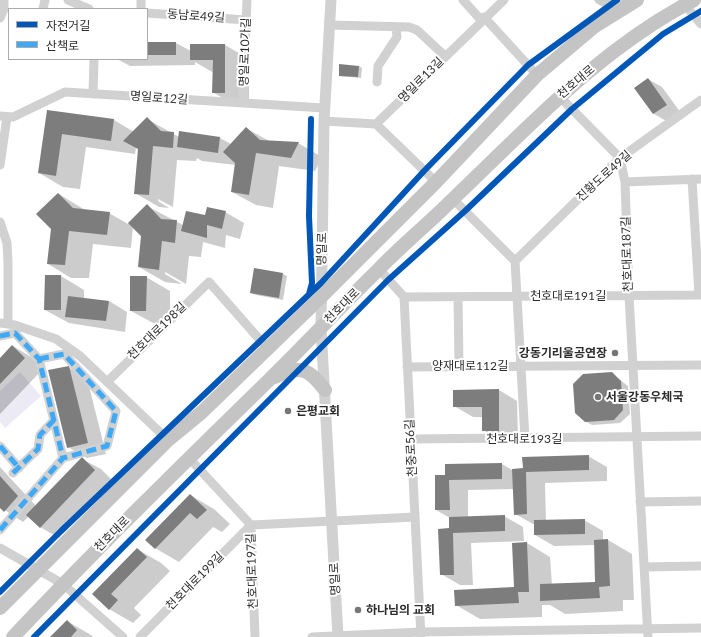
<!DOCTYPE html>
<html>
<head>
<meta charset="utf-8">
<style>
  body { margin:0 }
  #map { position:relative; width:701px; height:637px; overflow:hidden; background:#fff; font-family:Lato,"Noto Sans KR",sans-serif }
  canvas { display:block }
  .legend { position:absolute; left:8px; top:8px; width:140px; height:52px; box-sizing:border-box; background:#fff; border:1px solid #ababab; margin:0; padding:5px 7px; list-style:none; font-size:12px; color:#2c2c2c }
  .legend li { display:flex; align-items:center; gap:8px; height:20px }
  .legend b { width:20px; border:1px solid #ababab }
</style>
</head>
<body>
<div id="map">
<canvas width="701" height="637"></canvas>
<ul class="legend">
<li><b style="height:5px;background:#0057b8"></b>자전거길</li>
<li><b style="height:5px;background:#3fa9f5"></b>산책로</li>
</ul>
</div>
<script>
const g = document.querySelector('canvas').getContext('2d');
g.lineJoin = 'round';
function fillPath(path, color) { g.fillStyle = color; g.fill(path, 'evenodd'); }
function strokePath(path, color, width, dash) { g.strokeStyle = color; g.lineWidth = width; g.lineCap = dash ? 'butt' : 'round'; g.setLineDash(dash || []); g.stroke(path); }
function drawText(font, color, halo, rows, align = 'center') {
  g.font = font + ' Lato,"Noto Sans KR",sans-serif'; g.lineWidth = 4; g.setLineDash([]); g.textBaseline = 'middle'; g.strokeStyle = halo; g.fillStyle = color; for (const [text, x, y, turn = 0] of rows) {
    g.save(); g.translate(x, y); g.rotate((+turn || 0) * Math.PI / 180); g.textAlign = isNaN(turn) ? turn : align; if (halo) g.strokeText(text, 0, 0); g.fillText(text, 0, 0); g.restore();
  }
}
fillPath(new Path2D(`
  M20,372L41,396L5,428L0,422V391Z`), '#eceaf4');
fillPath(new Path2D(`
  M594,0H627L610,11L596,3Z
  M147,43H176L191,51V45H225L249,59V106H237L214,93V73L195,62V65L130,66L117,59H147Z
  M359,66L362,68L361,78L340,76Z
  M648,79L662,87L681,113L668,122L654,114L636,88Z
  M48,111L114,120L134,132L147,119L179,137L180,132L220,138L231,144L246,128L269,141L298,143L322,157L315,171L279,166L273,208L256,205L232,192L236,165L202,161L197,158L196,161L177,160L173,207L158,199V201L169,208L159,207L135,193L139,149L136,147L135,154L86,147L80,189L63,187L39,173Z
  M59,194L85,210L109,213L128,224L147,206L183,225L206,216L225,212L244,223L240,239L226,235L225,248L203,242L201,257L189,256L186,284L165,272V274L182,284L165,282L139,267L142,235L133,226L131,248L93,244L89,278H71L48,264Z
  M283,274L287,276L283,300L256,295L251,293Z
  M61,276L84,290V299L109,301L127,312L125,332L69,323L45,310Z
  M146,277L170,291V325L155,324L131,311Z
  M13,346L31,357L43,369L0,414V360Z
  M68,367L87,378L106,454L87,458L68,447Z
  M611,373L628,386L630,414L620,423L592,425L585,421Z
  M499,390L517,401L518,441H502L483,430V417H473L454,406Z
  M588,456L607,467V481L545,483L546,521L584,520L603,531V541L608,540L632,554L634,600H623V611L565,614L550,605H542V617L480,619L456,605L515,588L527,543L550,557L552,585L596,583L595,545L554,546L535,535V525L515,514L514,489L468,490V517L504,516L523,527L524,541L471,543L473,585H460L441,574L450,529V518L436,510L446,476L502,464L512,470L524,469Z
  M82,459L101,469L113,481L59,538L40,527L29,516L23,522L0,507V467L36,506Z
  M190,495L214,509L230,524L222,532L213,527L179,562L155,548Z
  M137,549L161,563L170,571L134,608L141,615L133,623L109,609L94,594Z
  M67,621L91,635L93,637H52Z`), '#0003');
fillPath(new Path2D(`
  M147,42H176V55H147Z
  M190,44H225V93H212L213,60H190Z
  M339,64L359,66L358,77L339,76Z
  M648,78L667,105L653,114L634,88Z
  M47,110L114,119L111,141L62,134L56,176L38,173Z
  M147,117L161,131L174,132L173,148L153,146L149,195L134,194L138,149L123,141Z
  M246,127L260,140L299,142L291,158L256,153L249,195L231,192L235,163L223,152Z
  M179,131L220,137L218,153L177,147Z
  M58,193L73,208L110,212L107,235L69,231L65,265L47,264L51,229L36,214Z
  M147,204L161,219L177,220L175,243L162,241L159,270L138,267L141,236L128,223Z
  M207,207L226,211L222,229L207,225V238L181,231L186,211L205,215Z
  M254,268L283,273L279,298L250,293Z
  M45,275H61V310H44Z
  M130,276H147L146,311H130Z
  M68,296L109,301L106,321L65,317Z
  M12,345L25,358L0,384V358Z
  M69,366L88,443L67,448L48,370Z
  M612,372L621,381L623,410L614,420L585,422L575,413L573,384L583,374Z
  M499,389V431H482V407H453V390Z
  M589,455V470L526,472L527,514L514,515L512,469L523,468L522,457Z
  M82,457L95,470L40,528L26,515Z
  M502,463V479L449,480L450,510H435V475H445V464Z
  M0,476L18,496L4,512L0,508Z
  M190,494L207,510L197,519L190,513L155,549L145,540Z
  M505,515V531L453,533L454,575H440L438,529L449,528V517Z
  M585,519V534L534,535V520Z
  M608,539L610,586L599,587L600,598L540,601V584L595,582L594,540Z
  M527,542L529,592H518L519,603L455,606L454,590L514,587L512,543Z
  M137,548L147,557L111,594L118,600L109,610L92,594Z
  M67,620L77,630L71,637H50Z`), '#7d7d7d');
strokePath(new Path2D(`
  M68,0L89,9
  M463,0L481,20
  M685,5L701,24
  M43,9L45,0
  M141,9V0
  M147,13L246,20
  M484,17L537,75
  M0,18L4,9V0
  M329,25L409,27L417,30L445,56
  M377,82L378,66L397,37L396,28
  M93,94L94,59
  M559,96L620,158L625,182L629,295L648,637
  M243,103L247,0
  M0,116L13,117L65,92L324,108
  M324,121L376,124L504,0
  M376,124L436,182
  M0,165L7,117
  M692,179L699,295
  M625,182L701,179
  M453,199L515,261L525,439
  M0,222L7,243L8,263V324
  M515,261L620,158L701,100
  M379,269L404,297L421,637
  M404,297L701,295
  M458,297L459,366
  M0,323L15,325L56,339L80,356L168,440
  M0,336L15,333L39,359L63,458
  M407,367L701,365
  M107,382L209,282L268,349
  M411,439L701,436
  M0,446L19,468
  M189,458L251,525L255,637
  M13,473L38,449L40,435L54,420
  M640,502L701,501
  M251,525L415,517
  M0,530L63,458L107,446L116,411L64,354L39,359
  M0,548L63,584L123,637
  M644,567L701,566
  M140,637L251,525
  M312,637L421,632L701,628`), '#d1d1d1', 9);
strokePath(new Path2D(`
  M331,0L324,121L321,328L338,637`), '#d1d1d1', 11);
strokePath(new Path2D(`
  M275,377C301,365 308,368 325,390
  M0,608L168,440L202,412L321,297L436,182L537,75L595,26L637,0
  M13,637C96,549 182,465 268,381C305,345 340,307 377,271C401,246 428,224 452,200C529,127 598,50 694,0`), '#c4c4c4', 14);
strokePath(new Path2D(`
  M0,336L15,333L39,359L63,458
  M0,446L19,468
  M13,473L38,449L40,435L54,420
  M0,530L63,458L107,446L116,411L64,354L39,359`), '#3fa9f5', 5, [10, 5]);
strokePath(new Path2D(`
  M309,294L312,283L309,216L311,119
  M0,592L61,531L321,283L424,171L528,65L617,0
  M34,637L388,280L465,211L572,109L663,34L701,11`), '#0057b8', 6);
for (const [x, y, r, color] of [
  [615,353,4,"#767676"],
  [598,397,4,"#767676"],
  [288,411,4,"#767676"],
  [358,610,4,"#767676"]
]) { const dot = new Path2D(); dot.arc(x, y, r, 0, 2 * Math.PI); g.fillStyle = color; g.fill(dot); strokePath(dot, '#fff', 1.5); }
drawText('12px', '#2c2c2c', '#fff', [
  ["동남로49길",196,16,4],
  ["명일로10가길",245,52,-88],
  ["명일로13길",421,80,-45],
  ["천호대로",576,82,-40],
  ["명일로12길",159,98,4],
  ["진황도로49길",604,176,-42],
  ["명일로",322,249,-89],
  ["천호대로187길",627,254,-92],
  ["천호대로191길",568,296],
  ["천호대로",342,306,-45],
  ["천호대로198길",157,331,-44],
  ["양재대로112길",470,366],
  ["천호대로193길",524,439],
  ["천중로56길",411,448,-93],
  ["천호대로",112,534,-45],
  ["천호대로197길",252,571,-92],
  ["명일로",335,579,-93],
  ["천호대로199길",195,581,-45]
]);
drawText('bold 12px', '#2c2c2c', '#fff', [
  ["강동기리울공연장",607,353,"right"],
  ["서울강동우체국",606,397],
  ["은평교회",296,411],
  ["하나님의 교회",366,610]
], 'left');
</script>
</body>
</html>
